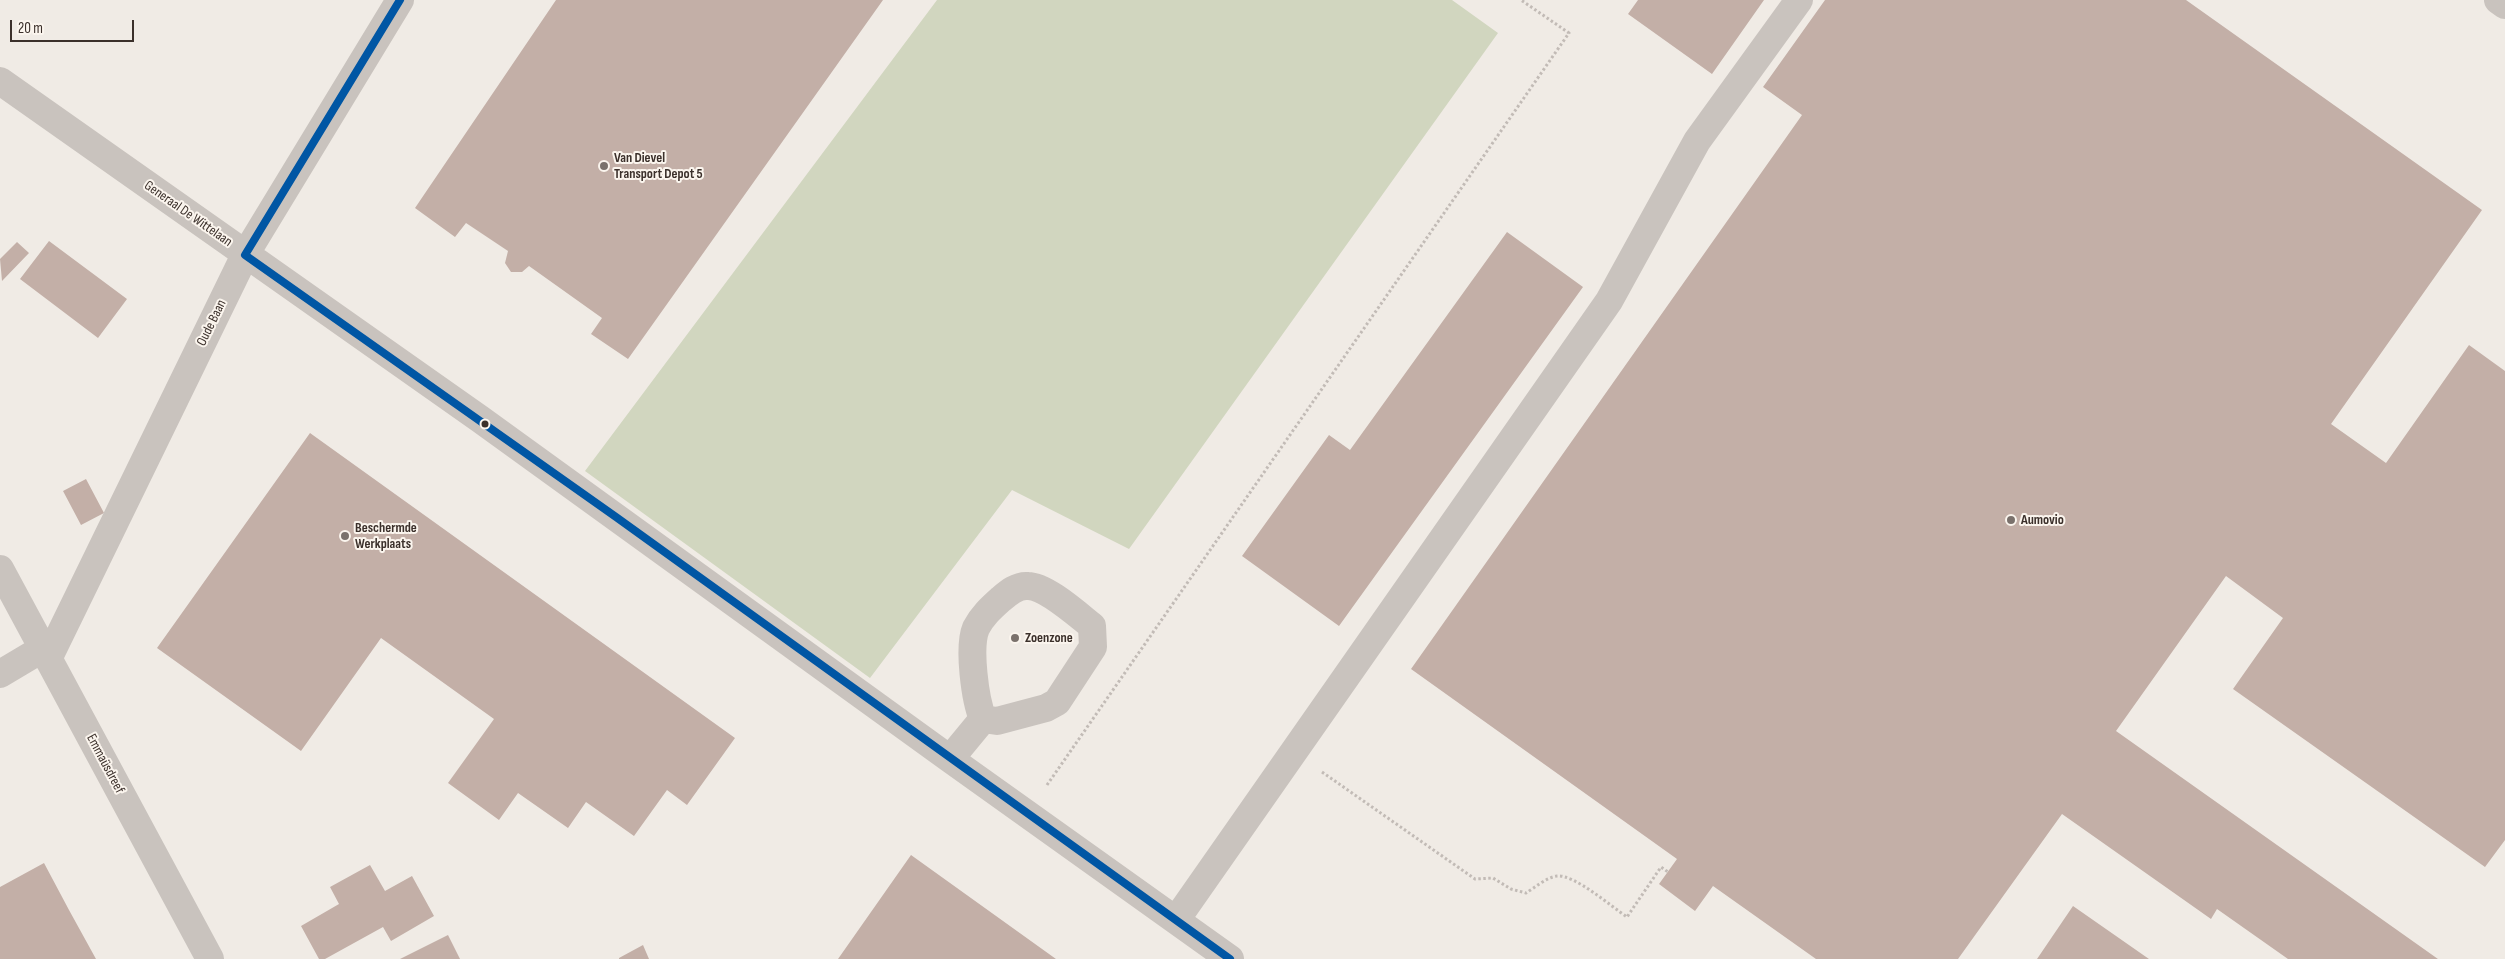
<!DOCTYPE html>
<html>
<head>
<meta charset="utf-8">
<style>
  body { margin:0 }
  #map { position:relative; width:2505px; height:959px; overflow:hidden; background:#f0ebe5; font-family:"Sofia Sans Condensed",sans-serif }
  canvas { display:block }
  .scale { position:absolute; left:10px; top:20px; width:124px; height:22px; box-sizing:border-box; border:2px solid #3b302b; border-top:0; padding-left:6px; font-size:15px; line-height:18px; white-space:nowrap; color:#3b302b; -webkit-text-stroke:4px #fbf5ee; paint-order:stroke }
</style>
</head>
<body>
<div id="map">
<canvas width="2505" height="959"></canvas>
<div class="scale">20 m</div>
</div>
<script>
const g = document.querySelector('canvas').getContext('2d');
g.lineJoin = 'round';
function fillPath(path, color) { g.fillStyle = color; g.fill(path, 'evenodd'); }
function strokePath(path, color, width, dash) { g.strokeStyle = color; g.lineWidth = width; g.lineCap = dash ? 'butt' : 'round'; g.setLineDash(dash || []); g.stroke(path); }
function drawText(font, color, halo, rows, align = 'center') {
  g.font = font + ' "Sofia Sans Condensed",sans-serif'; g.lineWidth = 4; g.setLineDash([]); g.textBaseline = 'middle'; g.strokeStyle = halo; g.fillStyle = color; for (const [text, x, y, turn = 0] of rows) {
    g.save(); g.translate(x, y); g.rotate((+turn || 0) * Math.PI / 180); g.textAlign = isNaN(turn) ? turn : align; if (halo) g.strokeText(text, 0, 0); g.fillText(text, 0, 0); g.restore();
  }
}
fillPath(new Path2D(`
  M937,0H1452L1498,33L1129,549L1012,490L870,678L585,471Z`), '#d1d6bf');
fillPath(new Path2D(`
  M556,0H883L628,359L591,334L602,318L529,266L522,272H511L505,263L508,251L466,223L455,237L415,208Z
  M1638,0H1764L1712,74L1628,14Z
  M1825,0H2186L2482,210L2331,424L2386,463L2469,345L2505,371V840L2485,867L2233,689L2283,618L2226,576L2116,731L2438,959H2288L2217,909L2211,919L2062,814L1958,959H1816L1713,886L1695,911L1659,884L1677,859L1411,669L1802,115L1763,87Z
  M1507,232L1583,287L1339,626L1242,556L1329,435L1350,450Z
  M49,241L127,299L98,338L20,279Z
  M17,242L29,253L2,281L0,259Z
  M310,433L735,738L687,805L667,790L634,836L586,802L568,828L518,793L499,820L448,783L494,719L381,638L301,751L157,648Z
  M86,479L104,513L81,525L63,491Z
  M911,855L1056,959H838Z
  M44,863L69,910L96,959H0V887Z
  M370,865L385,891L412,876L434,916L391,941L383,927L325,959H319L301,926L339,904L330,887Z
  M2073,906L2149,959H2037Z
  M448,935L460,959H400Z
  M643,945L649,959H619V958Z`), '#c3afa7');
strokePath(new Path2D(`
  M1322,772L1475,879L1493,878L1511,889L1526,893C1534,888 1547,877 1557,876C1574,874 1612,907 1627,917L1661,867L1668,872
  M1047,785L1569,33L1521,0`), '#c2bbb6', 3, [2.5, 2.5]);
strokePath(new Path2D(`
  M2498,0L2505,5
  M0,81L480,419L950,759L1230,959
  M0,569L210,959
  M48,659L245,255L400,0
  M0,674L42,649
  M950,759L983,719L997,721L1046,708L1057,702L1093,647L1092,626C1078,615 1046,586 1028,586C1017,585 1008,593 1001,599C991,608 982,616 976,628C968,647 975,700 983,719
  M1176,920L1609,301L1697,141L1799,0`), '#c9c3be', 28);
strokePath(new Path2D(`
  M400,0L245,255L616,517L1230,959`), '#0056a4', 8);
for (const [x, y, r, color] of [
  [604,166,5,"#7a716c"],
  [485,424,4.5,"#3b302b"],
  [2011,520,5,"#7a716c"],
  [345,536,5,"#7a716c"],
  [1015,638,5,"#7a716c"]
]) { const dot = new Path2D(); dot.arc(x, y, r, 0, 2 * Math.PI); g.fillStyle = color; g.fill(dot); strokePath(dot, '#fbf5ee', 2); }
drawText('bold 14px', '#3b302b', '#fbf5ee', [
  ["Van Dievel",614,158],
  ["Transport Depot 5",614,174],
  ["Aumovio",2021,520],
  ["Beschermde",355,528],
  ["Werkplaats",355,544],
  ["Zoenzone",1025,638]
], 'left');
drawText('14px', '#3b302b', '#fbf5ee', [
  ["Generaal De Wittelaan",188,214,35],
  ["Oude Baan",212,323,-64],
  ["Emmaüsdreef",105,764,62]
]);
</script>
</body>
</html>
